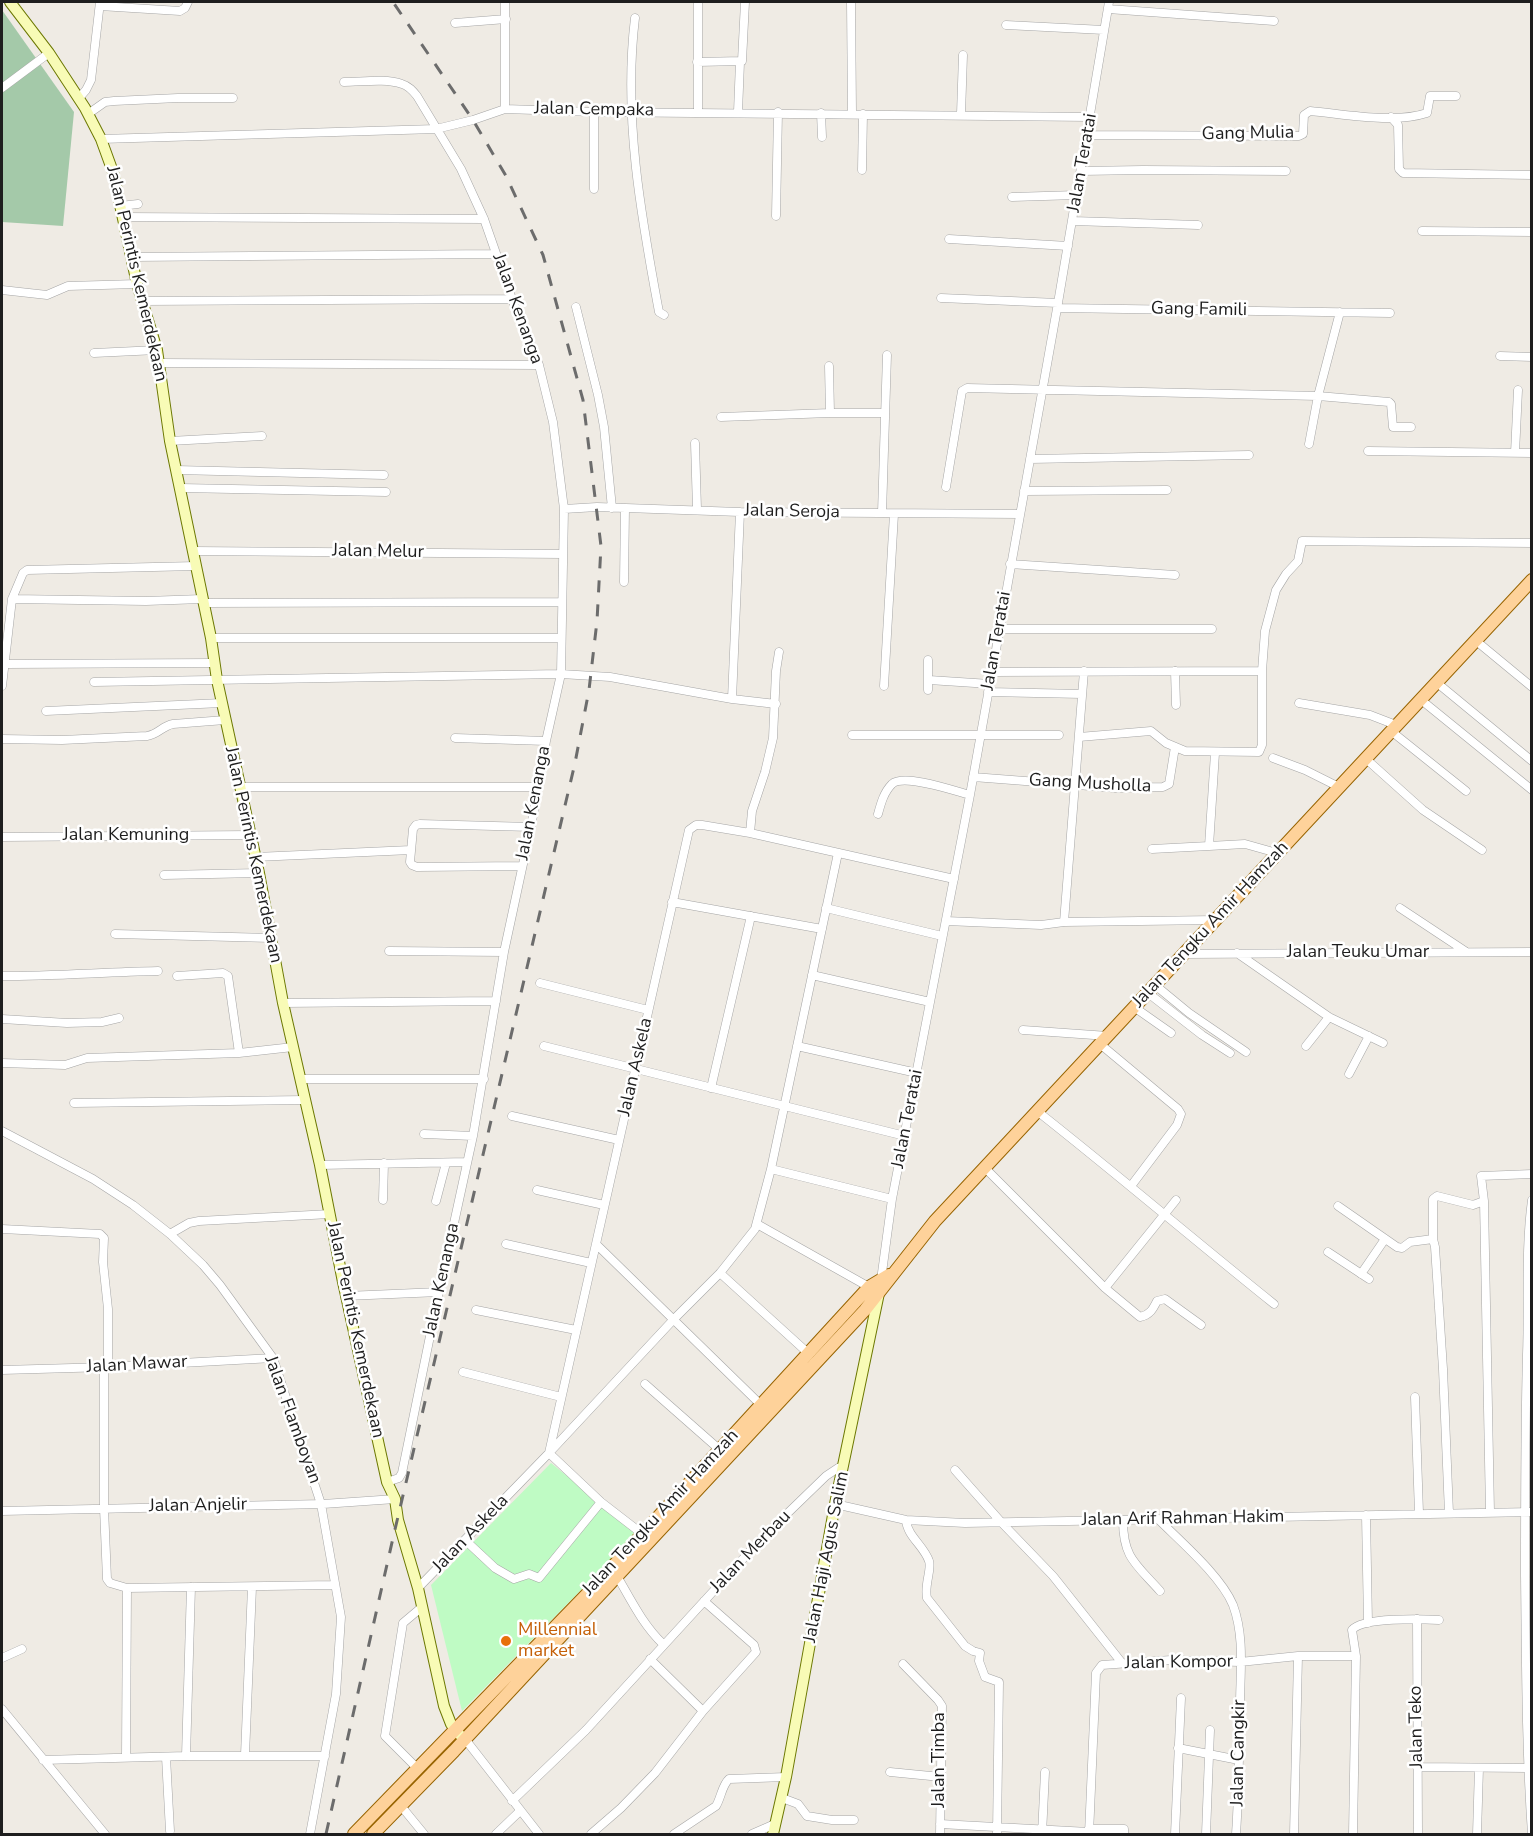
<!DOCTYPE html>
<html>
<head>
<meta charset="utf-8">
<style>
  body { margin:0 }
  #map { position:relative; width:1533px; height:1836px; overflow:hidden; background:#efebe4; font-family:"Nunito Sans",sans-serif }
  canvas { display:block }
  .frame { position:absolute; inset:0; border:3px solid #1e1e1e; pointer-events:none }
</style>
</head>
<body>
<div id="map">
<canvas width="1533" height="1836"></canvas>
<div class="frame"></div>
</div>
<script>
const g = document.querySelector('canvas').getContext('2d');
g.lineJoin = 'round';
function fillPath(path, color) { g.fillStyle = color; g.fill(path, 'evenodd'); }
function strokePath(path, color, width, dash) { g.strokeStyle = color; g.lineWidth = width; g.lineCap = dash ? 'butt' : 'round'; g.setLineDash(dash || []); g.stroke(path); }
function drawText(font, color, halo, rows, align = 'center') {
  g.font = font + ' "Nunito Sans",sans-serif'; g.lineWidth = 5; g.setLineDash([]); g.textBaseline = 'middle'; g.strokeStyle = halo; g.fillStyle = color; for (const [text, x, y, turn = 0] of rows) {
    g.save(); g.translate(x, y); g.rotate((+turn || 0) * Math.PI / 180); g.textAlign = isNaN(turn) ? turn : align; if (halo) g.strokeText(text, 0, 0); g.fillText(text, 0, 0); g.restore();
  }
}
fillPath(new Path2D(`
  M2,10L74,112L63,226L2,222Z`), '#a4c9a9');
fillPath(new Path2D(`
  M551,1463L637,1533L462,1711L431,1585Z`), '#bffbc4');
const street = new Path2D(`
  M851,2L852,113
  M100,6L180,11L185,8L188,2
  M1108,9L1274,21
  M635,18C623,116 641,216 659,312L664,315
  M455,23L506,19
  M1006,25L1104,30
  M697,62L742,61L745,2
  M344,82C362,82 385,78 402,84C409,86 413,91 417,96L461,169L484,219L512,299L539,365L553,422L564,509L561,674L546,741L531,827L504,952L473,1136L439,1292L402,1473L399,1478L387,1482
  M2,88L49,53
  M79,98L86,90L91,80L100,2
  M505,109V2
  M698,111V2
  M594,112V189
  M738,112L740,62
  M821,113L822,137
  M88,114L105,102L114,101L178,98H233
  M961,114L963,55
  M1391,117L1398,125L1399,169L1403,173L1532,175
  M1087,135L1299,136L1303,134L1304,115L1310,111C1345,114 1393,124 1427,113L1430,96H1456
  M101,139L436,129L473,120L505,109L594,112L1090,117
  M862,170L863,114
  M1081,171L1143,170L1286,171
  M1012,197L1077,195
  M120,206L138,204
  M776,216L778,112
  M123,217L484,219
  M1073,221L1198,225
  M1422,231L1532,232
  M949,239L1068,246
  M131,257L496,254
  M2,290L47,295L68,286L137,284
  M941,298L1058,303
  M141,301L512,299
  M576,307L598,395L604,427L612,508
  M1058,308L1390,313
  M94,353L157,350
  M1500,356L1532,357
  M160,363L539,365
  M830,413H884
  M721,417L830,413L829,366
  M170,441L262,436
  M695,443L697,509
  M1309,444L1318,396L1340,312
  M1368,451L1532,453
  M1515,453L1518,390
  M1030,459L1249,455
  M176,470L384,475
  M946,487L962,391L967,388L1318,396L1389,402L1391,404L1393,427H1411
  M181,488L386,492
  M1024,491L1167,490
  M564,509L597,507L740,512L1020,514
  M882,513L887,355
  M193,551L563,554
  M1010,564L1175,575
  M624,582L625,508
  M12,599L146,601L202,599
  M203,603L562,602
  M999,629H1212
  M211,638H561
  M1475,640L1532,687
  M5,664L214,663
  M1175,671L1176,705
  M991,672L1262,671
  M929,680L990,684
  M94,682L561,674L610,677L732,699L776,704
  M1436,682L1532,761
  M2,686L12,599L23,573L27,570L196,566
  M884,686L894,514
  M928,690V660
  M988,692L1082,694
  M732,699L740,512
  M1420,699L1532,790
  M1299,703L1370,715L1396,725
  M46,711L222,703
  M1391,731L1466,791
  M852,735H1059
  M1079,737L1151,731L1166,743L1185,751L1259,752L1262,745V671L1265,631L1276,590L1286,574L1298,561L1302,541L1532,543
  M455,738L546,741
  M2,739L62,740L147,736C159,734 162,726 173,724L225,720
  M1215,753L1209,846L1245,844L1277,853
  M1273,758L1305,770L1339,787
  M1365,758L1423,810L1482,850
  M973,777L1116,788L1163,787L1169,784L1175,747
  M241,787H538
  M878,814C881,803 884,792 892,784C904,773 955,791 970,795
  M750,833L752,811L765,772L773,738L776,671L779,652
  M2,837L251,835
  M1152,849L1209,846
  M256,857L411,850
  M522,866L417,867L412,865L410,862L413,829L416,825L420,824L531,827
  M164,875L259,873
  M672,902L822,929
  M826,908L942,936
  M1400,908L1465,951
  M946,921L1041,925L1064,922L1216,920
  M1064,922L1084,671
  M115,934L271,938
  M389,951L504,952
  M1237,953L1329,1017L1383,1043
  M1184,954L1532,952
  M812,975L930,1002
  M2,976C54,976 106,972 158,971
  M177,976L223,973L228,976L239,1053
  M540,983L648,1010
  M1155,985L1189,1013L1246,1052
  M1148,993L1202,1035L1230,1053
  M283,1003L496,1001
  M1134,1007L1171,1033
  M2,1019L67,1023L102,1022L119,1018
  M1023,1030L1108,1036
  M1100,1044L1178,1109L1181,1114L1177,1125L1131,1186
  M544,1046L905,1136
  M797,1046L917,1073
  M1306,1046L1329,1017
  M2,1063L65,1065L87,1058L239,1053L293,1047
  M1349,1074L1369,1036
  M301,1079H484
  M711,1088L751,916
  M74,1103L305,1100
  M1037,1111C1117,1174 1194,1240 1274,1304
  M512,1116L619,1140
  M2,1131L93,1179L133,1205L170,1234L203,1265L220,1285L273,1358L321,1504L341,1617L336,1694L310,1834
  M424,1134L473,1136
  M320,1165L467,1162
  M985,1168L1105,1288L1140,1317C1150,1315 1153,1309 1157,1301L1165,1299L1201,1325
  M771,1169L892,1199
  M537,1190L604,1205
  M383,1200L384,1163
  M1532,1200C1525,1251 1529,1304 1527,1355C1525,1428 1525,1501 1525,1574C1526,1661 1526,1748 1532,1834
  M436,1201L446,1163
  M1484,1201L1490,1512
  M1338,1206L1397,1247L1402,1248L1410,1242L1433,1239
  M757,1224L869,1287
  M2,1229L100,1234L104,1238L103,1262L108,1309V1367
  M170,1234L189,1223L199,1221L330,1214
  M506,1244L591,1263
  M596,1244L760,1404
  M1328,1252L1369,1279
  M720,1273L808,1353
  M1361,1274L1385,1239
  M881,1280L892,1199L970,795L1058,303L1109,2
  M1105,1288L1176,1200
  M346,1296L439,1292
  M476,1310L576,1330
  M104,1367V1508L107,1579L110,1583L127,1588L335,1585
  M2,1370L108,1367L273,1358
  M463,1372L561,1397
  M645,1384L720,1450
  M1415,1397L1419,1513
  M955,1470L1001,1522L1053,1576L1122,1663
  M835,1504L906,1520L965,1523L1532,1512
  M2,1511L323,1504L395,1499
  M1449,1513L1443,1369L1435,1247L1433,1239V1199L1437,1196L1473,1205L1484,1201L1481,1176L1532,1174
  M1366,1515L1368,1623
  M1158,1519C1181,1542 1221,1576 1233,1605C1245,1637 1240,1673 1240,1706C1239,1749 1239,1792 1236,1834
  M906,1520C907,1536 924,1546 929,1561C932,1569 924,1585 927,1598L965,1646L973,1651L980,1653L979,1661L985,1677L999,1682L997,1834
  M1123,1520C1123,1558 1136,1564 1160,1591
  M645,1536L601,1502L549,1453L674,1319L720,1273L755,1229L771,1169L838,853
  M465,1540L495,1568L514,1579L529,1574L539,1578L601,1502
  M617,1576C631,1600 643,1625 663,1644
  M418,1588L549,1453L689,830L696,825H702L750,833L954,879
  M1417,1619L1418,1834
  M2,1658L22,1649
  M650,1659L703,1711
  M903,1664L938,1700L942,1706L940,1834
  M2,1709L105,1834
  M465,1739L539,1834
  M1178,1748L1239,1760
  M245,1755L252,1587
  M186,1756L191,1587
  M126,1757L127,1588
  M166,1757L170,1831
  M43,1760L186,1756H325
  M1417,1767L1528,1768
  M418,1769L385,1736L403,1623L422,1607
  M890,1772L941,1777
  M782,1798L798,1804L807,1816L832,1820H854
  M512,1801L586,1730L763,1537L826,1476L838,1468L843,1467
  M401,1806L424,1834
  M940,1824L1089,1832
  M1089,1829H1124V1834
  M496,1834L520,1811
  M591,1834L621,1808L655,1773L703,1711L756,1652L754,1645L704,1601
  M674,1834L716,1806C721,1798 722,1785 729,1779L786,1777
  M752,1834L775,1824
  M1042,1834L1045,1772
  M1089,1834L1096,1673L1102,1665L1171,1660L1240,1662L1298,1656H1356
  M1175,1834L1181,1698
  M1206,1834L1210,1730
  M1294,1834L1298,1656
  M1353,1834L1356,1656L1352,1630C1362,1617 1422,1619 1439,1620
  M1477,1834L1479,1768`);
const secondary = new Path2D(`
  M10,2L49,53L85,108L101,139L113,172L137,284L157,350L170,441L211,638L217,680L259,873L283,1003L320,1165L343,1282L387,1482L395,1499L398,1520L418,1588L444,1706L451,1724L460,1735
  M773,1834L786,1777L835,1504L879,1293`);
const primary = new Path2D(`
  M354,1834L594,1587L869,1287L889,1275
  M373,1834L454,1751L865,1310L935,1221L1532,580`);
strokePath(street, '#a5a5a5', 9);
strokePath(secondary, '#6c7802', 12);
strokePath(primary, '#986400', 14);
strokePath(street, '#fff', 8);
strokePath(secondary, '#f8fbb6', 10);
strokePath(primary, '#fed29a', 12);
strokePath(new Path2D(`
  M326,1834L393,1538L575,763L589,690L597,621L601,546L583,400L543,255L506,176L473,120L393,2`), '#6c6c6c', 3, [12, 12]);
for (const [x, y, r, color] of [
  [506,1641,6,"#e8710a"]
]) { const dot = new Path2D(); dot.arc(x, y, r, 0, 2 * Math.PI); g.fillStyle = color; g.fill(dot); strokePath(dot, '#fff', 2); }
drawText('18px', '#1e1e1e', '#fff', [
  ["Jalan Cempaka",594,110,1],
  ["Gang Mulia",1248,134,-1],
  ["Jalan Teratai",1083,163,-80],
  ["Jalan Perintis Kemerdekaan",136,274,77],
  ["Jalan Kenanga",517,309,70],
  ["Gang Famili",1199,310,1],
  ["Jalan Seroja",792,512,1],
  ["Jalan Melur",378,552,1],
  ["Jalan Teratai",997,641,-80],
  ["Gang Musholla",1090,784,3],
  ["Jalan Kenanga",534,803,-79],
  ["Jalan Kemuning",126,836],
  ["Jalan Perintis Kemerdekaan",253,855,78],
  ["Jalan Tengku Amir Hamzah",1211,925,-47],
  ["Jalan Teuku Umar",1358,953],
  ["Jalan Askela",636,1067,-77],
  ["Jalan Teratai",908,1119,-79],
  ["Jalan Kenanga",442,1280,-78],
  ["Jalan Perintis Kemerdekaan",355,1330,78],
  ["Jalan Mawar",137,1365,-3],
  ["Jalan Flamboyan",292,1420,70],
  ["Jalan Anjelir",198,1506,-1],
  ["Jalan Tengku Amir Hamzah",661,1513,-47],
  ["Jalan Arif Rahman Hakim",1183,1519,-1],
  ["Jalan Askela",471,1534,-46],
  ["Jalan Merbau",751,1552,-46],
  ["Jalan Haji Agus Salim",827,1557,-79],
  ["Jalan Kompor",1179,1663,-1],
  ["Jalan Teko",1417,1727,-91],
  ["Jalan Cangkir",1239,1753,-89],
  ["Jalan Timba",940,1760,-90]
]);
drawText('18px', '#c56008', '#fff', [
  ["Millennial",518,1631],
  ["market",518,1652]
], 'left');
</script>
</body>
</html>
